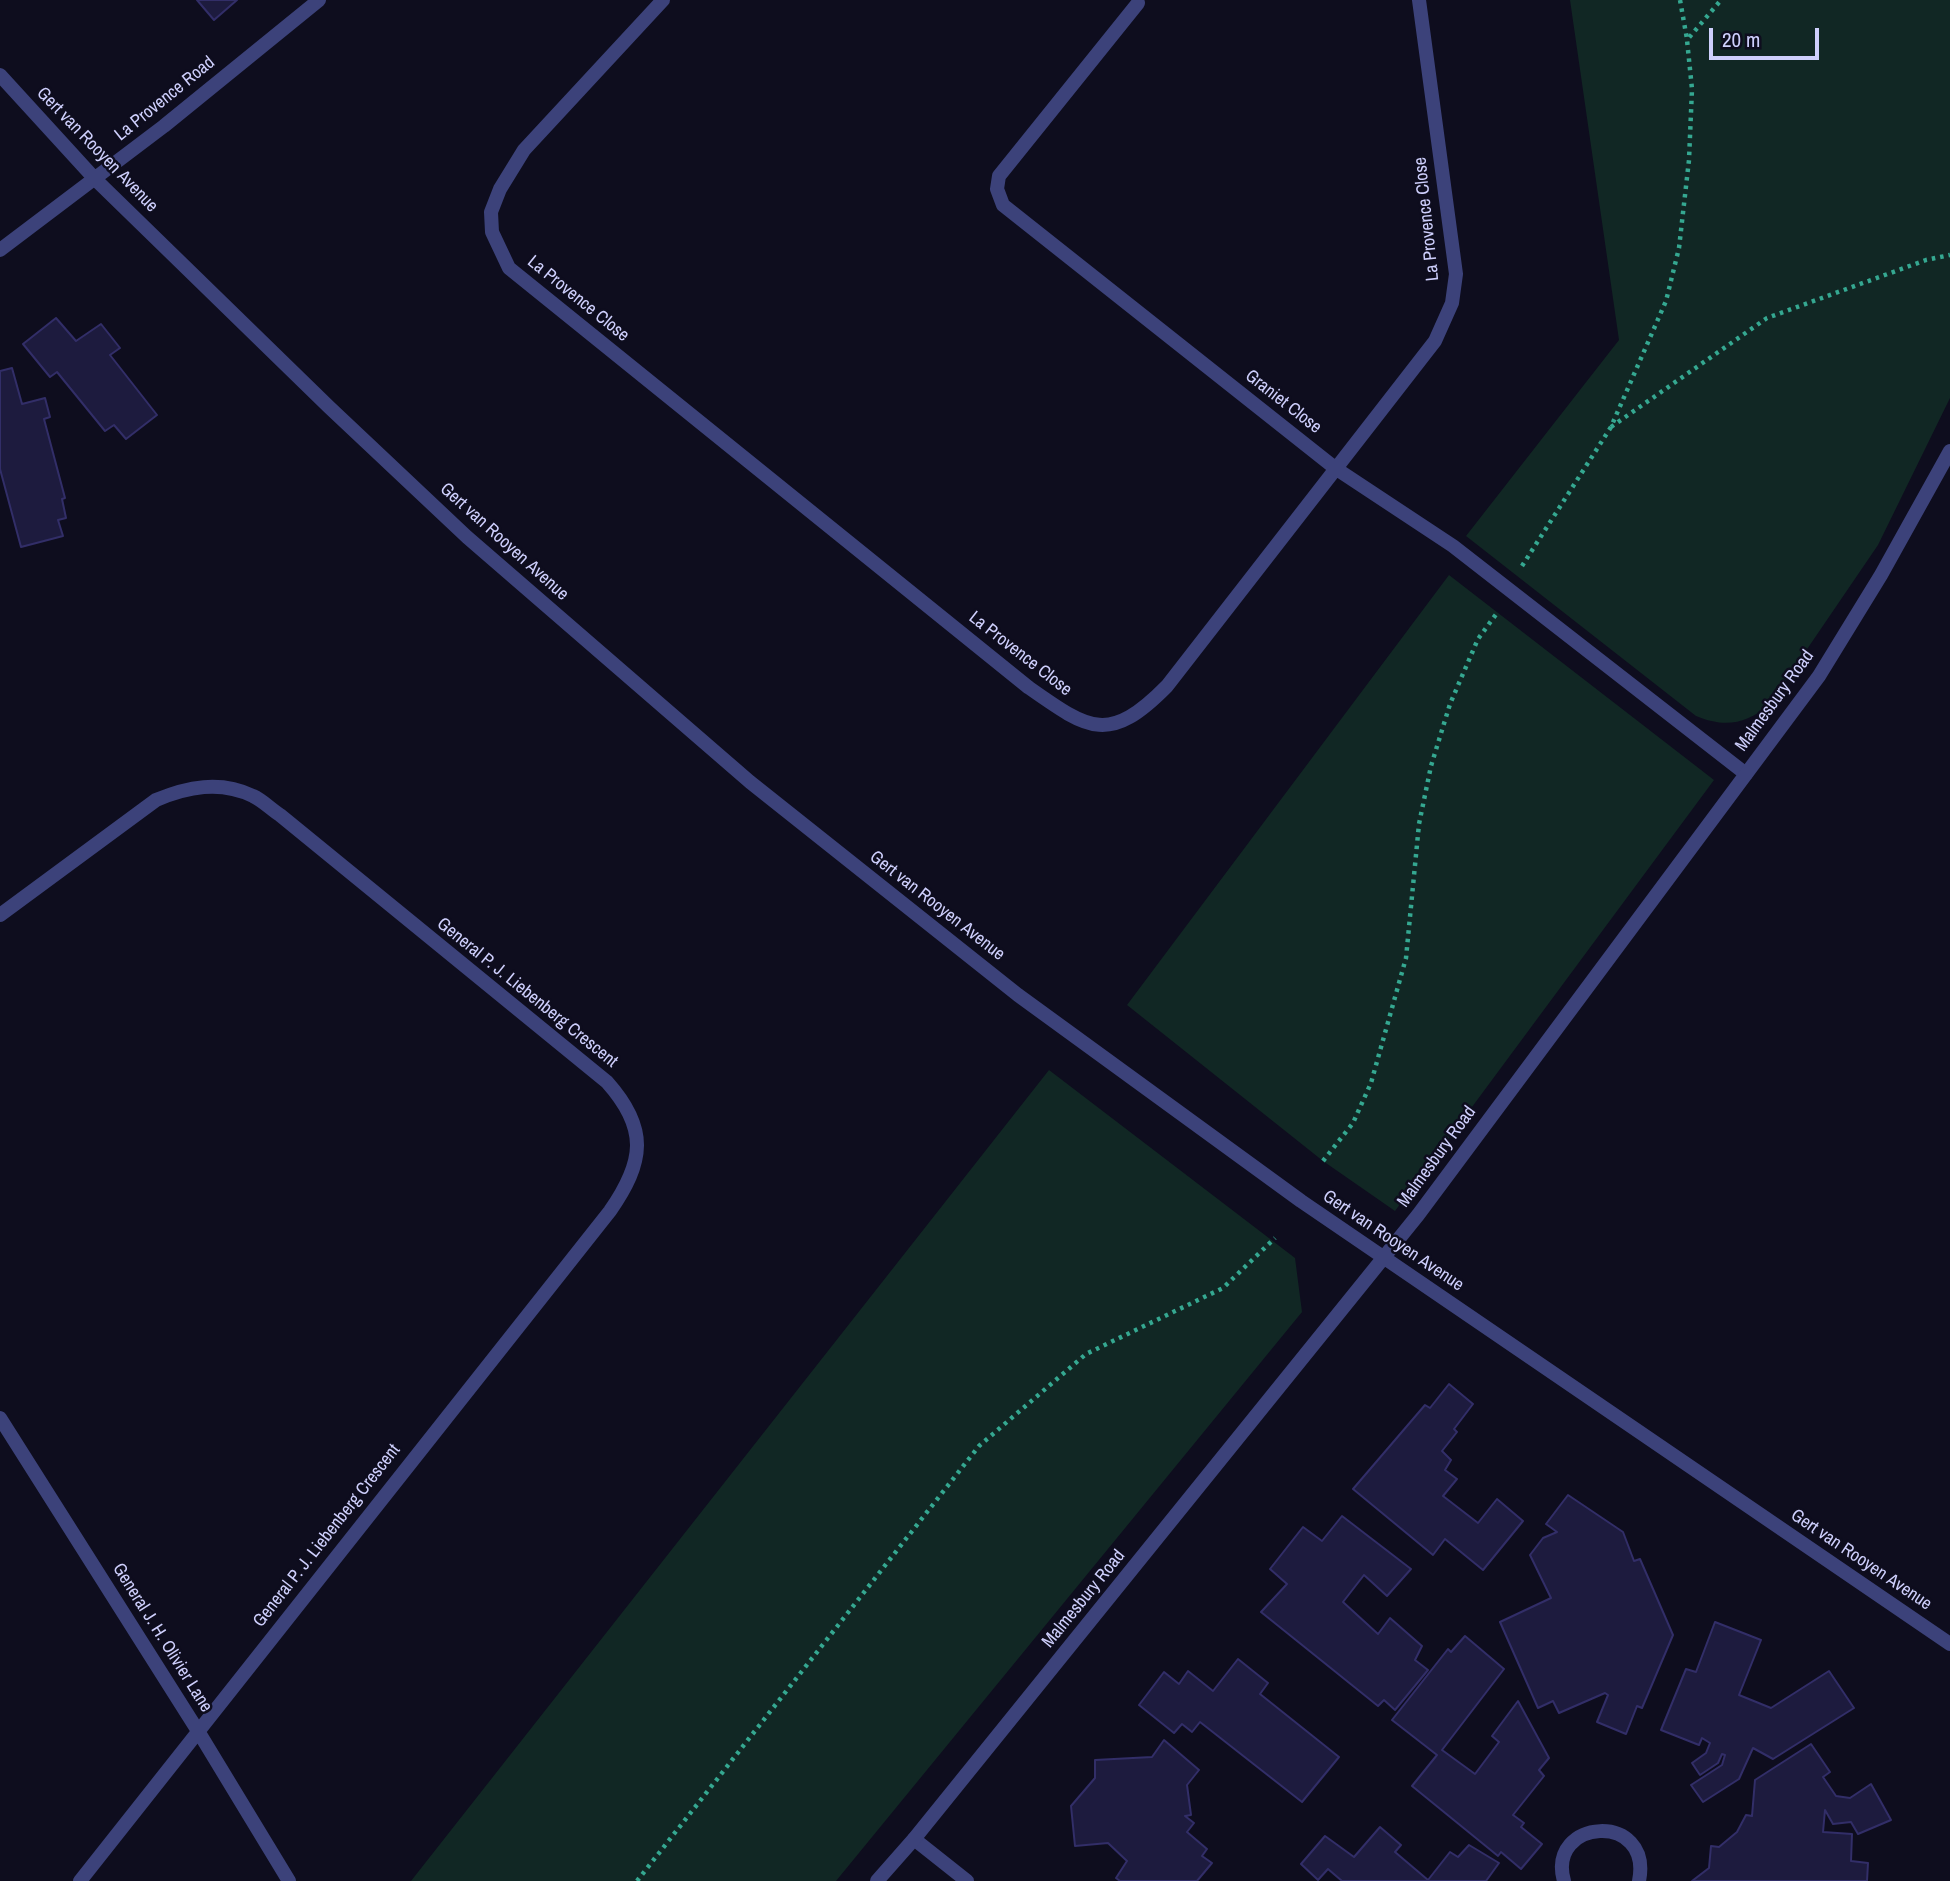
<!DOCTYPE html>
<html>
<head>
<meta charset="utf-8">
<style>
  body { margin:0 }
  #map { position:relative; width:1950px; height:1881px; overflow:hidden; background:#0e0d1e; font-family:"Archivo Narrow",sans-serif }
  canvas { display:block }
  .scale { position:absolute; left:1709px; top:28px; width:110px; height:32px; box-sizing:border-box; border:4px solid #cecffc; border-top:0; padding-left:9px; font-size:21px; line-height:24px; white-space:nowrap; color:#cecffc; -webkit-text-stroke:5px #0e0d1e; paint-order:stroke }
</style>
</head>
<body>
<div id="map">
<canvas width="1950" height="1881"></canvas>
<div class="scale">20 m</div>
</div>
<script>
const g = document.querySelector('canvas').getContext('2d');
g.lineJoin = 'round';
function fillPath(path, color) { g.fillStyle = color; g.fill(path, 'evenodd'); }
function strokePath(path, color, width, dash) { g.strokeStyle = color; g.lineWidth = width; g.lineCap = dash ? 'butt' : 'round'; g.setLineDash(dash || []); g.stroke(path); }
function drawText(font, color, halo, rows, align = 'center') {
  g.font = font + ' "Archivo Narrow",sans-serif'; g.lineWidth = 5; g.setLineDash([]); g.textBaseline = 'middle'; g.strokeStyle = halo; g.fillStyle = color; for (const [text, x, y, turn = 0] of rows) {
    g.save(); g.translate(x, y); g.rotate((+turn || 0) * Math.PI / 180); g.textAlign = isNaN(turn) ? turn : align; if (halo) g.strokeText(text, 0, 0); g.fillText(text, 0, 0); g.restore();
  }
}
fillPath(new Path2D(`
  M1570,0H1950V398L1878,545L1769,705C1746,724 1725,728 1696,716L1466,536L1619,340Z
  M1449,575L1714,780L1395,1211L1323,1161L1127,1005Z
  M1049,1070L1295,1258L1302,1312L836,1881H411Z`), '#112724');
const building = new Path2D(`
  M197,0H237L214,20Z
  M56,318L76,341L101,324L120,348L110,355L157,415L126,439L114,425L105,431L57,372L50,377L23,344Z
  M12,368L22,404L45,398L50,417L44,419L65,498L62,499L66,518L58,520L63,536L21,547L0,469V371Z
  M1449,1384L1473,1404L1454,1429L1457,1432L1442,1451L1451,1460L1445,1470L1457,1479L1443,1496L1478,1523L1497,1499L1523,1521L1483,1570L1445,1539L1433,1555L1353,1489L1425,1405L1430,1408Z
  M1568,1495L1623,1532L1634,1561L1640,1559L1673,1635L1642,1708L1637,1706L1626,1734L1597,1722L1608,1695L1605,1693L1559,1713L1553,1701L1538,1708L1500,1622L1551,1598L1530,1555L1543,1538L1557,1532L1546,1524Z
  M1342,1516L1411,1569L1387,1596L1364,1575L1343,1602L1378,1634L1390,1618L1422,1646L1415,1660L1428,1670L1395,1710L1384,1700L1378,1706L1261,1612L1287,1584L1270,1569L1303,1527L1322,1541Z
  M1715,1622L1761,1640L1739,1695L1771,1708L1829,1671L1854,1708L1773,1759L1753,1748L1739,1779L1703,1802L1691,1785L1722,1765L1725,1755L1722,1754L1718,1763L1700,1775L1692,1763L1706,1753L1710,1743L1702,1738L1699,1745L1661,1730L1686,1669L1696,1672Z
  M1465,1636L1504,1669L1442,1750L1475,1774L1499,1742L1492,1736L1518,1701L1549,1758L1539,1770L1544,1776L1513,1815L1524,1823L1521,1827L1542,1844L1521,1869L1501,1852L1498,1856L1412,1786L1437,1755L1392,1720L1448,1649L1451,1652Z
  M1238,1659L1268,1683L1260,1694L1339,1757L1302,1802L1200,1722L1192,1732L1182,1724L1174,1733L1139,1705L1164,1672L1179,1684L1188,1671L1213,1691Z
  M1164,1740L1199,1770L1187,1785L1191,1815L1185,1816L1194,1823L1187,1832L1207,1849L1202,1856L1212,1863L1197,1881H1120L1116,1878L1127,1861L1108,1843L1075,1846L1071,1806L1095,1778V1760L1152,1757Z
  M1811,1744L1830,1772L1823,1777L1836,1796L1850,1798L1871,1784L1891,1820L1858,1834L1851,1822L1833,1824L1825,1810L1823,1832L1852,1834L1851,1861L1868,1863L1867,1881H1692L1709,1868L1711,1846L1719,1847L1737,1832L1746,1815L1752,1816L1755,1780Z
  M1380,1827L1401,1845L1395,1852L1428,1880L1450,1852L1458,1857L1469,1845L1499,1863L1486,1881H1342L1328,1869L1318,1880L1301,1864L1325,1836L1354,1857Z`);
fillPath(building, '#1d1b3e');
strokePath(building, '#322e68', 2);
strokePath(new Path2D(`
  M1680,0L1687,39
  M1611,427L1767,318L1926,260L1950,255
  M1522,566L1611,427L1666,301L1679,248L1689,160L1692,89L1687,40L1721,0
  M1323,1161L1353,1123L1371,1083L1406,958L1419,824L1431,766L1450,704L1478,639L1497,613
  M637,1881L979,1446L1086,1354L1223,1288L1275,1238`), '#35a891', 4.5, [3.5, 5]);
strokePath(new Path2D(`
  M663,0L524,150L500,189L491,212L492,232L509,268L1028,687C1089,730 1109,745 1167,686L1435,341L1452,303L1456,274L1419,0
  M1138,3L999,176L997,189L1003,205L1335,468L1453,546L1746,774
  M0,915L156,800C187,787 220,780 253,796C262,800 271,809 280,815L607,1082C649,1129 644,1162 610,1211L80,1881
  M0,1418L198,1731L289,1881
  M914,1839L967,1881
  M1564,1881C1546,1818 1653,1811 1639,1881`), '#3c427a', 14);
strokePath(new Path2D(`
  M0,75L95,179L329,407L467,537L750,782L1018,995L1301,1201L1950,1644
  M0,250L164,126L319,0
  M877,1881L914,1839L1418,1215L1819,676L1881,575L1950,451`), '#3c427a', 14);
drawText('18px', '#cecffc', '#0e0d1e', [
  ["La Provence Road",165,99,-39],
  ["Gert van Rooyen Avenue",97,150,46],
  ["La Provence Close",1427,219,-96],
  ["La Provence Close",578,299,39],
  ["Graniet Close",1283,402,38],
  ["Gert van Rooyen Avenue",504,542,42],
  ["La Provence Close",1020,654,38],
  ["Malmesbury Road",1775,701,-54],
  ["Gert van Rooyen Avenue",937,906,38],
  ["General P. J. Liebenberg Crescent",527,993,39],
  ["Malmesbury Road",1437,1157,-54],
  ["Gert van Rooyen Avenue",1393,1241,34],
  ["General P. J. Liebenberg Crescent",327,1536,-52],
  ["Gert van Rooyen Avenue",1861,1560,34],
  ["Malmesbury Road",1084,1599,-51],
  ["General J. H. Olivier Lane",162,1638,58]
]);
</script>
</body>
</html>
